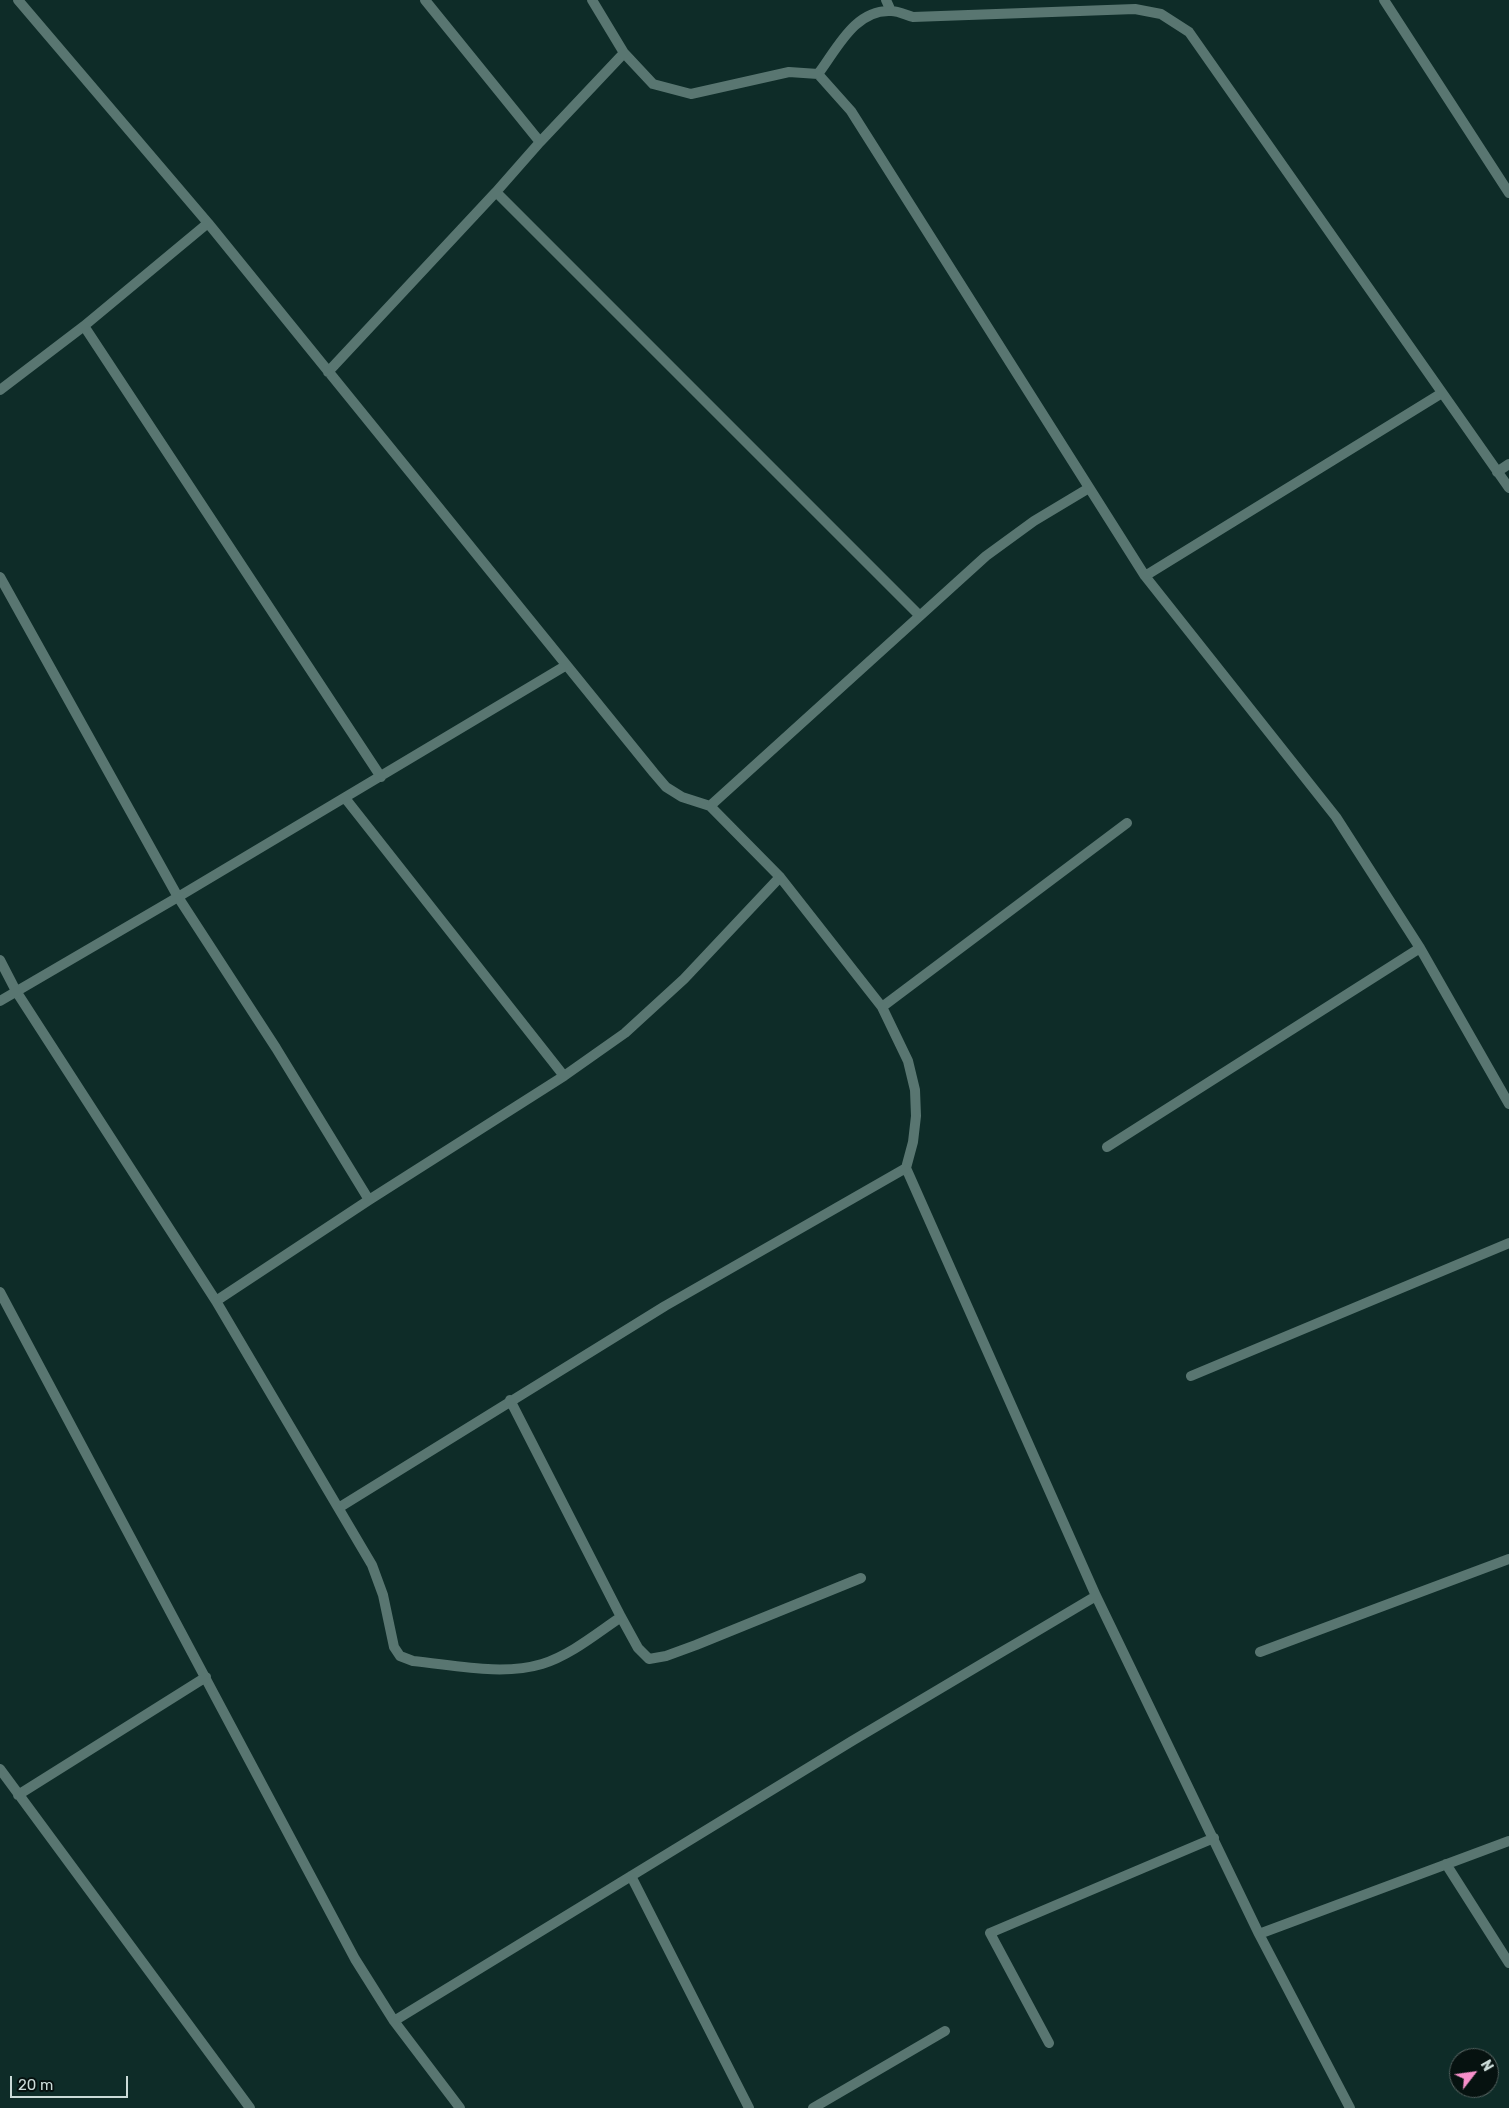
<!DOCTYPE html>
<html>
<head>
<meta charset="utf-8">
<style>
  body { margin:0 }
  #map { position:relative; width:1509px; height:2108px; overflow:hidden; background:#0e2c28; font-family:Rubik,sans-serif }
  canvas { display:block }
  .north { position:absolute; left:1449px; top:2048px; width:50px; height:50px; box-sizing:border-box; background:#061210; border:1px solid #556260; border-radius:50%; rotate:60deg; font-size:14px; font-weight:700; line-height:20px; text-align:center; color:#cbdbd8 }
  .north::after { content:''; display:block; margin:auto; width:18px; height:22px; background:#f890cb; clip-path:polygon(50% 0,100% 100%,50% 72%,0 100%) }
  .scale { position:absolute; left:10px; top:2076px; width:118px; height:22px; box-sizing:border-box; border:2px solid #cbdbd8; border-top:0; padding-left:6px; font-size:15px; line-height:18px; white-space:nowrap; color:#cbdbd8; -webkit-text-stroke:4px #061210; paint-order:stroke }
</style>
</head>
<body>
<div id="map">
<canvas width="1509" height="2108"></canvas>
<div class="north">N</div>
<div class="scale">20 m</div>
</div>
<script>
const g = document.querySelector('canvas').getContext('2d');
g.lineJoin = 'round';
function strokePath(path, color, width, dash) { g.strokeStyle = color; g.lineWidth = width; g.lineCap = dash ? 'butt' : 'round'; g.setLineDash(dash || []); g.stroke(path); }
strokePath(new Path2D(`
  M18,0L208,223L654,773L666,787L682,797L710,806L780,877L882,1007L908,1061L915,1090L916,1116L913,1142L906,1168L1096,1596L1259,1934L1350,2108
  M425,0L540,142
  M592,0L624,53L653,84L691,94L789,72L818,74L851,111L1145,576L1336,817L1420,948L1509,1104
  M886,0L891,11
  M1384,0L1509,193
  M624,53L540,142L496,192L919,615
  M818,74C837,49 855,9 891,11C898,11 906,15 913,17L1135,9L1161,14L1189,32L1509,488
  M84,326L381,777
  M328,372L496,192
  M0,390L84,326L208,223
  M1497,472L1509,464
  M1145,576L1442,393
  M0,577L178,897L276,1048L369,1200
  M345,798L564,1076
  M710,806L986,556L1034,521L1089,488
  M0,960L16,991L216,1301L369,1200L564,1076L625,1033L684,979L780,877
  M0,1001L178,897L565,666
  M882,1007L1127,823
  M1107,1147L1420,948
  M0,1292L355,1959L394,2021L460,2108
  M216,1301L372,1565L383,1595L394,1647L400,1656L413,1661C454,1665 502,1676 542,1664C571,1655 597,1633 621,1617
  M1191,1376L1509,1243
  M510,1400L621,1617L638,1648L649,1659L666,1656L696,1645L861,1578
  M340,1507L665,1306L906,1168
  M1260,1652L1509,1559
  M0,1769L250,2108
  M18,1795L206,1677
  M1446,1864L1509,1963
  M631,1876L749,2108
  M1259,1934L1509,1841
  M394,2021L852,1741L1096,1596
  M1049,2043L990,1933L1214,1838
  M813,2108L945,2031`), '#597671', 10);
</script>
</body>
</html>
